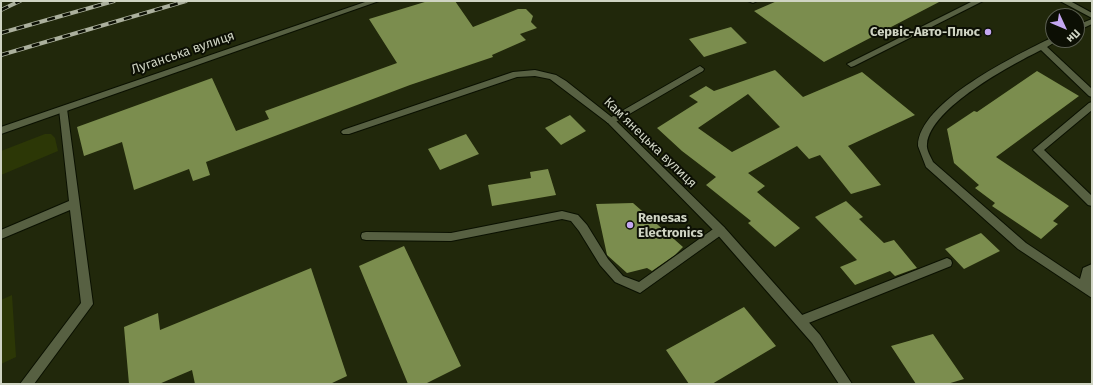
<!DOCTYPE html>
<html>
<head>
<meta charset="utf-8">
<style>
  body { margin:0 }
  #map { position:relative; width:1093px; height:385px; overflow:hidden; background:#21280b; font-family:"Fira Sans",sans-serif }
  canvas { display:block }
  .frame { position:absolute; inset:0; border:2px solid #cfd4c3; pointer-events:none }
  .north { position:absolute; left:1045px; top:8px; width:40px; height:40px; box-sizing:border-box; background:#0c0f04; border:1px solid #5a5e50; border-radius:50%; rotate:134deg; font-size:11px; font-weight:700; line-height:16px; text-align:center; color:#cfd4c3 }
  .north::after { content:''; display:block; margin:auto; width:14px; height:18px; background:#c4a7f1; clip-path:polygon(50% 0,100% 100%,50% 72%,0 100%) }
</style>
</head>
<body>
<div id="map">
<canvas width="1093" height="385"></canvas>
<div class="frame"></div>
<div class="north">Пн</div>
</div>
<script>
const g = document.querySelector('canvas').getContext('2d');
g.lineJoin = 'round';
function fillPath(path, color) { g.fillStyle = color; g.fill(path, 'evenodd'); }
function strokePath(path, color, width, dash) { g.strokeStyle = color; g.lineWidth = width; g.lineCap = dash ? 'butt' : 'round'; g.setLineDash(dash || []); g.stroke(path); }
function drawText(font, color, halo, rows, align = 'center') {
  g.font = font + ' "Fira Sans",sans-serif'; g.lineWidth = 4; g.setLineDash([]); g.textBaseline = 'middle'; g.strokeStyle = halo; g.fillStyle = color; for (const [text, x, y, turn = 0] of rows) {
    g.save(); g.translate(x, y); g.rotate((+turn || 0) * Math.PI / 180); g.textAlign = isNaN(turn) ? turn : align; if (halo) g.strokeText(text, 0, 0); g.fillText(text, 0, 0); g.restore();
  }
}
fillPath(new Path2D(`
  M45,134H51L55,138L58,151L1,175V151Z
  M12,295L16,357L1,364V300Z`), '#2c3706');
fillPath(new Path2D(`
  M428,1H455L473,27L518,9H526L533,16L531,22L537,28L520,34L526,40L492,55L493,57L410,85L206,162L210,175L193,181L189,169L134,190L122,142L84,156L77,127L212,78L236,131L269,119L265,111L397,63L369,19Z
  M777,1H941L824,62L754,11Z
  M731,27L747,43L704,57L689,39Z
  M775,70L803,97L862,72L915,115L848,146L881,185L851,194L820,155L809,159L797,146L748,173L765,186L757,192L800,228L775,247L748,223L751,221L706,185L716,177L682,151L657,128L698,102L689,96L706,86L714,91ZM748,94L780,127L732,152L698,128Z
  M1037,71L1079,96L996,157L1069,206L1053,221L1058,224L1041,239L992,206L995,203L975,188L979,185L954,163L947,129L974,111L977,112Z
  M570,115L586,131L561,145L545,128Z
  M466,134L479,154L440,170L428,149Z
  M548,169L556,195L492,206L488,185L531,178L530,172Z
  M846,201L863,217L859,219L884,243L894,240L917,268L895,276L890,271L855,285L840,267L857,260L815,217Z
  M633,203L683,247L675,255L652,271L647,268L627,273L607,255L596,204Z
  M981,233L1000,251L964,269L945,249Z
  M404,246L461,366L425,384H408L359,266Z
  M311,268L347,376L330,384H195L192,370L159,384H129L124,327L158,313L160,330Z
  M744,307L776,346L712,384H689L666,350Z
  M933,334L964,379L947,384H916L891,346Z`), '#7b8d4e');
const service = new Path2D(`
  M1092,19V24L1077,31V25Z
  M1051,38H1053V40H1058L1047,47L1092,89V97L1089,96L1041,50C1011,65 930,108 927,144C926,150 931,157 933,162L1026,243L1080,279L1083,268L1092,264L1091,280L1092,298L1018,249L926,167L918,146C918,102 1017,55 1051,38Z
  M700,66L704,69L703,71L614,123H608L606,121L608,119Z
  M1092,102V110L1044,150L1092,196V206L1088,205L1033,150L1089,103Z
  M63,106L67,109L93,304L34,384H20L81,303L70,210L1,239V230L69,201L59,109Z
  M562,211L578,215L587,225L608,259L623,276L639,282L716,227L720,226L724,227L725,230L724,233L640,293L615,282L600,265L579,231L571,221L562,219L451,241L366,240L362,239L361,236L362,233L366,232L451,233Z
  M947,258L951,260L952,263L951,266L801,326L797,325L795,321L797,317Z`);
const minor = new Path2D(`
  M748,1H757L753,3Z
  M973,1H983L854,66L851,67L847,64Z
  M1060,1H1070L1092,13V18Z
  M535,70L556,75L566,81L614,119L724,227L820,335L852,384H839L812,343L716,233L608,123L550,79L535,76L517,77L349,134H343L341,132L343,130L513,72Z`);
const secondary = new Path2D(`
  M368,1H379L1,134V127Z`);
strokePath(service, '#0a1000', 2);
strokePath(minor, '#0a1000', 2);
strokePath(secondary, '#0a1000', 2);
fillPath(service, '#576042');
fillPath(minor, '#576042');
fillPath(secondary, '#576042');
const rail = new Path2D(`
  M1,10L20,1
  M1,33L114,1
  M1,55L186,1`);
strokePath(rail, '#abb09d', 4);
strokePath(rail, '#0c0f04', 2.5, [8]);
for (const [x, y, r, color] of [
  [988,32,4,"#c4a7f1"],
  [630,225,4,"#c4a7f1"]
]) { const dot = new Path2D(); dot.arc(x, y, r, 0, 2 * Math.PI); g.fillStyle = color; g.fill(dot); strokePath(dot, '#0c0f04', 1.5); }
drawText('bold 13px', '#cfd4c3', '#0c0f04', [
  ["Сервіс-Авто-Плюс",980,32],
  ["Renesas",638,218,"left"],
  ["Electronics",638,233,"left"]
], 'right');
drawText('13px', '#cfd4c3', '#0c0f04', [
  ["Луганська вулиця",183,53,-19],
  ["Камʼянецька вулиця",650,143,44]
]);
</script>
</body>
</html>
